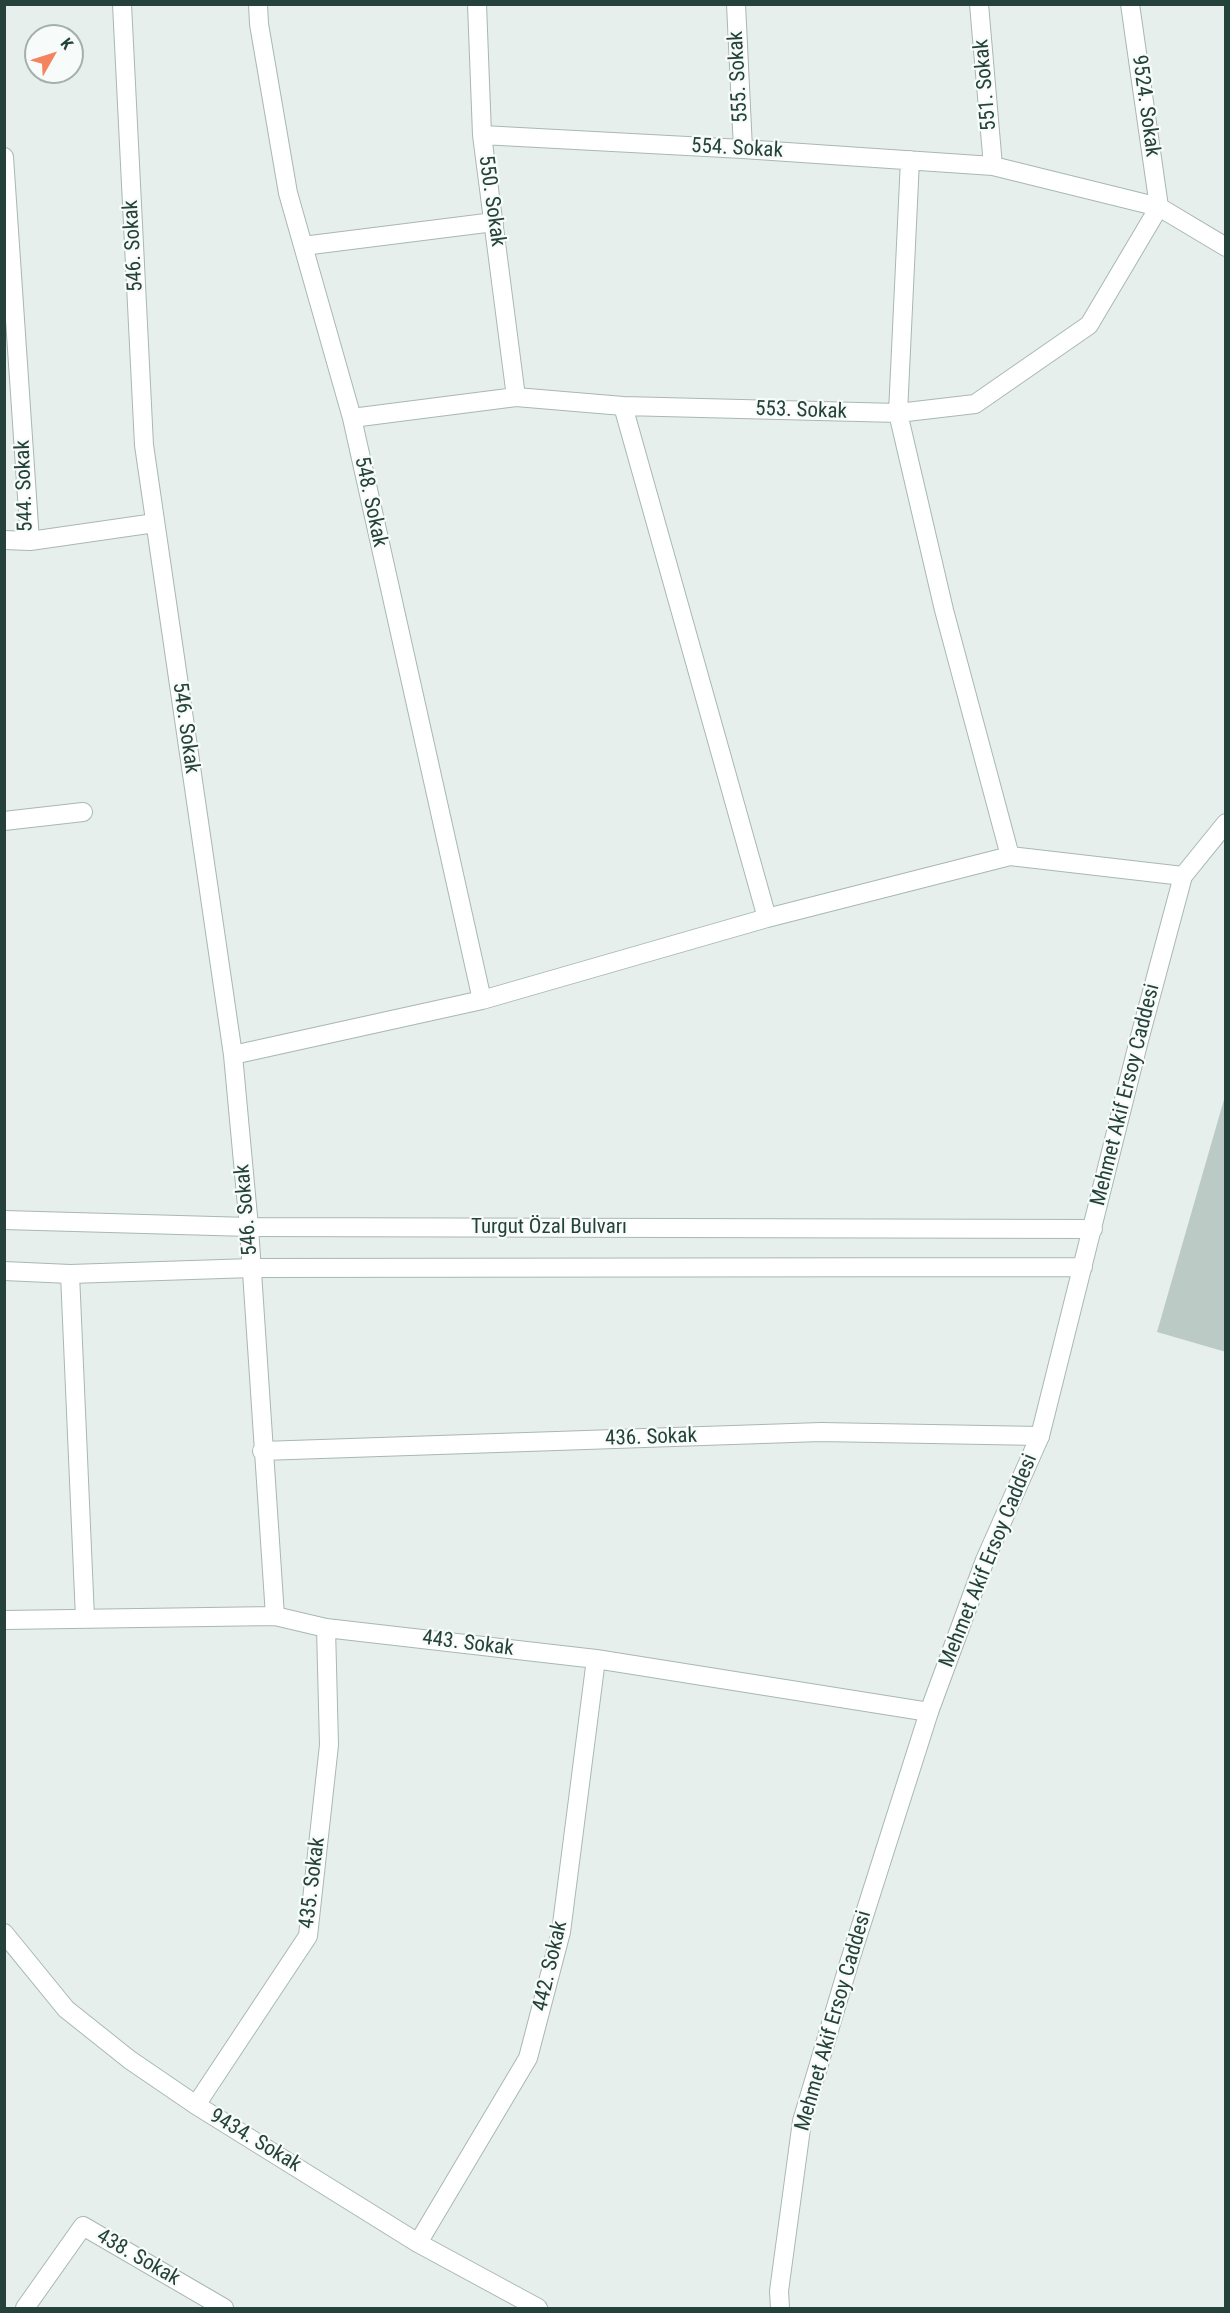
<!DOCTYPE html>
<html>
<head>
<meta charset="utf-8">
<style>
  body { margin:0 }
  #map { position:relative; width:1230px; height:2313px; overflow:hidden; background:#e6efeb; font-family:"Roboto Condensed",sans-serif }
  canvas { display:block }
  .frame { position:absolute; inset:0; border:6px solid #24423a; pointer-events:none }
  .north { position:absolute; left:24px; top:24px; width:60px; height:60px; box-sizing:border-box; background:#f7fbf9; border:2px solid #a3b1ad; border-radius:50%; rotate:51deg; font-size:16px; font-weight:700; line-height:24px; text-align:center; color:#24423a }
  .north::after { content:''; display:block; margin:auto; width:21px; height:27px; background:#f4845f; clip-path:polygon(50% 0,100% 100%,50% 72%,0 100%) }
</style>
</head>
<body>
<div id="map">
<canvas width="1230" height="2313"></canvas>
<div class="frame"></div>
<div class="north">K</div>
</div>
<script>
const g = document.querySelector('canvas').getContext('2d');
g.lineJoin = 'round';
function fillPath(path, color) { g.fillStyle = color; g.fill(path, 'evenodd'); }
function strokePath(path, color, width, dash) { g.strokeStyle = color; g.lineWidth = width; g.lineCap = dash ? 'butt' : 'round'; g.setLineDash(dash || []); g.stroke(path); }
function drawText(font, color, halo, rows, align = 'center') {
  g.font = font + ' "Roboto Condensed",sans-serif'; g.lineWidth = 4.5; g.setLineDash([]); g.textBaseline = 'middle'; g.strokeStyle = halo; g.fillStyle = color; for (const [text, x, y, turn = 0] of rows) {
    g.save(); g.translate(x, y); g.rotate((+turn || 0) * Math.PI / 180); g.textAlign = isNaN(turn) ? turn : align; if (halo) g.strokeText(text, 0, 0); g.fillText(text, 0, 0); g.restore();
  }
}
fillPath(new Path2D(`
  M1225,1096H1226V1352L1157,1332Z`), '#bbcac4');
const minor = new Path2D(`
  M122,4L144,445L233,1055L249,1227L275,1616
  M258,4L259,24L288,193L352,418L482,1000
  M477,4L482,135L516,397
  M736,4L743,149
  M979,4L993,166
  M482,135L743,149L993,166L1159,207L1226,247
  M4,157L30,541L4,540
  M910,160L898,413L944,610L1010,856L1183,876
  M303,246L494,222
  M623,406L767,918
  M352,418L516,397L623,406L898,413L975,404L1089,325L1159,207L1130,4
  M30,541L155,523
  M4,821L83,812
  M233,1055L482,1000L767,918L1010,856
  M70,1274L85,1618
  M262,1451L821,1432L1040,1436
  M4,1620L275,1616L326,1628L596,1659L929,1712
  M4,1933L66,2009L130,2060L196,2105L418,2243L538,2308
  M196,2105L308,1936L329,1745L326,1628
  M418,2243L528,2058L561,1932L596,1659
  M25,2308L83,2226L224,2308`);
const tertiary = new Path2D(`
  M4,1220L249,1227L1093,1229
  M4,1271L70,1274L252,1268L1083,1267
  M780,2308L779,2291L802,2121L850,1960L929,1712L985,1560L1040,1436L1138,1044L1183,876L1226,823`);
strokePath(minor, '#a8b8b2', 20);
strokePath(tertiary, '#a8b8b2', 20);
strokePath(minor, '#fff', 18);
strokePath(tertiary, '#fff', 18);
drawText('21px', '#24423a', '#f7fbf9', [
  ["555. Sokak",739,77,-93],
  ["551. Sokak",986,85,-95],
  ["9524. Sokak",1145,106,82],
  ["554. Sokak",737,149,3],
  ["550. Sokak",491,201,82],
  ["546. Sokak",134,246,-93],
  ["553. Sokak",801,411,2],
  ["544. Sokak",25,486,-92],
  ["548. Sokak",370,502,78],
  ["546. Sokak",185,728,82],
  ["Mehmet Akif Ersoy Caddesi",1126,1095,-76],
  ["546. Sokak",247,1210,-95],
  ["Turgut Özal Bulvarı",549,1228],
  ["436. Sokak",651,1438,-2],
  ["Mehmet Akif Ersoy Caddesi",989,1561,-68],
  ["443. Sokak",468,1644,7],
  ["435. Sokak",313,1883,-83],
  ["442. Sokak",551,1966,-77],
  ["Mehmet Akif Ersoy Caddesi",834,2021,-74],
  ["9434. Sokak",255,2141,31],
  ["438. Sokak",138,2258,30]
]);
</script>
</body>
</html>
